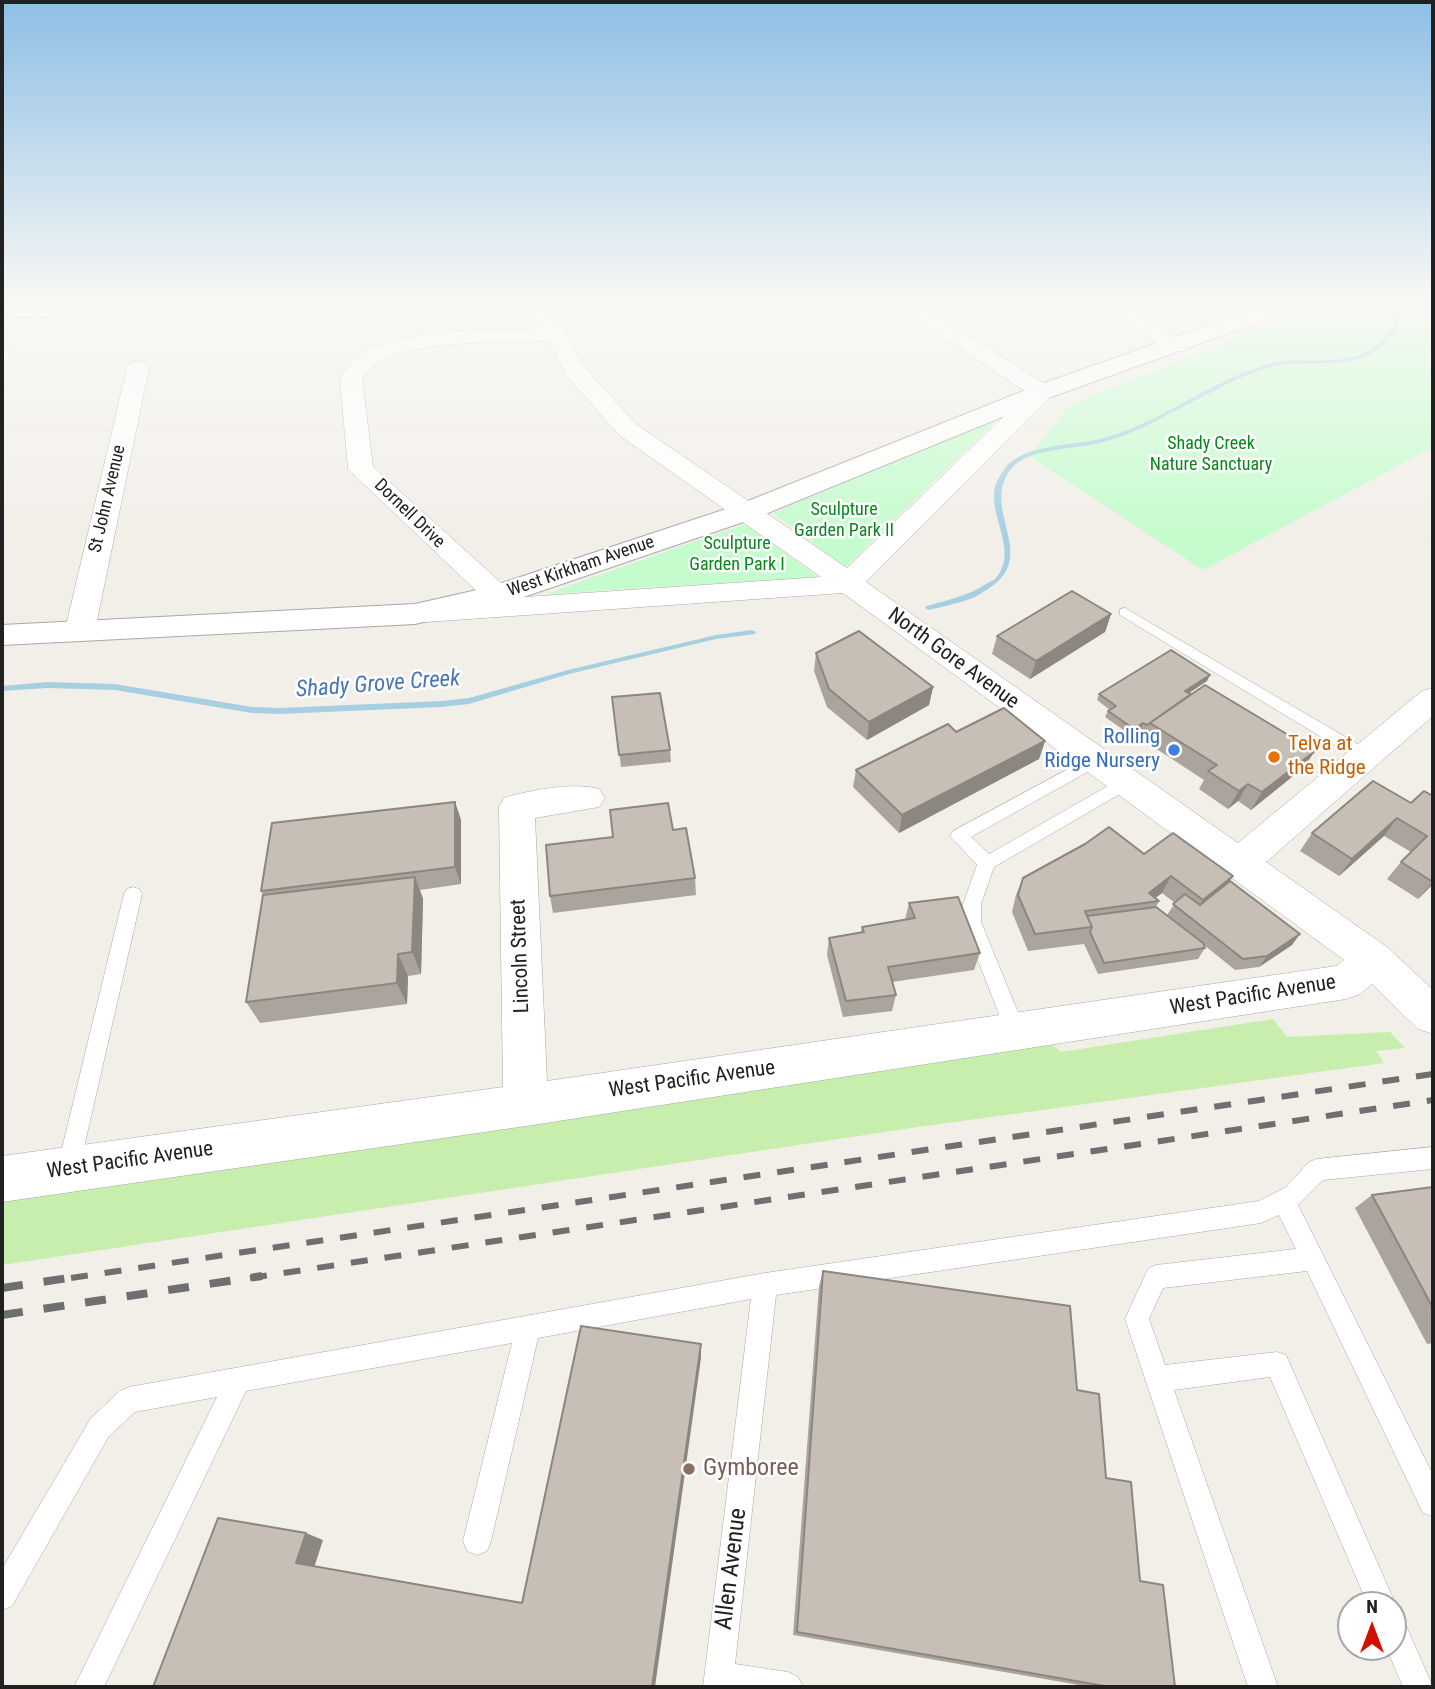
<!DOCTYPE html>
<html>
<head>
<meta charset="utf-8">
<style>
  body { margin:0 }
  #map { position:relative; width:1435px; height:1689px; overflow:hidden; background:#f2efe8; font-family:"Roboto Condensed",sans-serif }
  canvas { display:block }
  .frame { position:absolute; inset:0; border:4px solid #212121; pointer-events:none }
  .north { position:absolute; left:1337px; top:1591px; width:70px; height:70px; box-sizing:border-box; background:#fff; border:2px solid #a6a6a6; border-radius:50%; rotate:0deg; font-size:19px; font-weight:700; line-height:28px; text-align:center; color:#212121 }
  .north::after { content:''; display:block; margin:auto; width:24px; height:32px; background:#d31000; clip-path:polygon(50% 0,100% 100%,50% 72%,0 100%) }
</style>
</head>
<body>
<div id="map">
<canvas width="1435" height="1689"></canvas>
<div class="frame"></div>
<div class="north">N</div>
</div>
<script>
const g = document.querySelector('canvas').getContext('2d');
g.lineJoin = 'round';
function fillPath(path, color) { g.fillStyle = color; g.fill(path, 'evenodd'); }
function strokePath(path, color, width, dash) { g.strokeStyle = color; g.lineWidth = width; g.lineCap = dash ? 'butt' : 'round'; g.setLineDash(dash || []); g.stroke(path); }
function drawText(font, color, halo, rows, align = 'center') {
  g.font = font + ' "Roboto Condensed",sans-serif'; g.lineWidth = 5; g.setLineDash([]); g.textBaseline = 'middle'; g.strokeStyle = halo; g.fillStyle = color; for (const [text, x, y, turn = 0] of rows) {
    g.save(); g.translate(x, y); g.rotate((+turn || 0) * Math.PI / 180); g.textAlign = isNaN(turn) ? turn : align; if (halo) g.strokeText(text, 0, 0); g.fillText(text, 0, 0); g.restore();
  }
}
fillPath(new Path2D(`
  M1273,1019L1287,1037L1390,1032L1405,1048L1376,1051L1384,1063L911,1128L2,1265V1200L1052,1044L1061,1052Z`), '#c7eeac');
fillPath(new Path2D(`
  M1320,304H1433V447L1203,570L1029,456L1070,405Z
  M998,419L845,567L773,513Z
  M745,524L818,577L546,594Z`), '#c4fccd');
fillPath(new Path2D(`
  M1395,304H1399C1402,317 1398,328 1389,338C1360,374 1315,358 1275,366C1254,371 1235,380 1216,390C1176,409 1139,434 1096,444C1072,449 1026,449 1011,469C979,509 1041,556 988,589C984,591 979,595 975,597C961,603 944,606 929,610L925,608L927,606C948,600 967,596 986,584C989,582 992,581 995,579C1020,552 988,517 995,487C996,481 1002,473 1005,468C1022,445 1074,445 1100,439C1141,429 1177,405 1215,386C1235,376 1257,366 1279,362C1315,357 1358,369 1384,338C1393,328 1397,317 1395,304Z
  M752,630L756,632L755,634L716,639L569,674L469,704L441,707L280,714L252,713L115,690L47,688L2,691V686L47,682L115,684L252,707L280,708L441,701L469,698L568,670L716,635Z`), '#a6d0e1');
const service = new Path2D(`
  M44,318L48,319V323L2,325V319Z
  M4,349L13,351L6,364L2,365Z
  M1125,608L1371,752L1373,756L1371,760H1359L1120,615V609Z
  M1094,755L1100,757L1102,761L1100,765L971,837L989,854L1120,779L1126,777L1134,783L1132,787L994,867L981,904V922L1026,1032L1023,1038L1016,1041L1009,1038L1006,1032L963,922V904L977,865L950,836L953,831Z
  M133,887L139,889L142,894L79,1169L76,1177L68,1180L60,1177L57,1169L124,894L127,889Z
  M1433,1147V1169L1323,1180L1298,1205L1433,1475V1516L1423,1513L1307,1271L1163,1288L1149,1319L1165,1365L1277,1352L1286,1355L1396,1605L1393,1613V1605H1368L1270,1377L1174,1390L1278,1687H1248L1125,1319L1148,1269L1156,1265L1296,1249L1279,1215L1261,1223L776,1295L735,1664L788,1672L798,1677L803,1687H703L751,1299L538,1338L491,1541L487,1551L477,1555L467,1551L463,1541L512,1343L246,1391L104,1687H74L217,1397L135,1412L109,1436L12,1606L2,1610V1569L91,1418L120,1391L129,1387L765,1273L1259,1201L1286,1187L1309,1162L1317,1159Z
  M1393,1615L1403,1619L1433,1687H1403L1386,1647H1393Z`);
const minor = new Path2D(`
  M523,304H543L566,334L584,367L637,425L847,568L1028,393L893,304H917L1050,387L1054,392L1050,397L866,582L1238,843L1422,691L1433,688V716L1266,862L1387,947L1433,990V1034L1418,1029L1372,984L1360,994L1346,999L526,1126L2,1202V1156L503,1087L499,807L504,798C529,790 576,782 599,789L605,798L599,807L535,818L547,1081L1336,966L1344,960L843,593L426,622L415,620L411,613L415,606L486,600L348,469L340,379C344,372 350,363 356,358C389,328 496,330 540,328ZM548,341L566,375L619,435L821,577L511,598L513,595L508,589L373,467L362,379C370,369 378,360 391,356C433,340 502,343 548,341Z
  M1100,304H1124L1188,346L1185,351H1169Z
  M138,361L146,363L149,368L95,630L91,637L80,640L69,637L65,630L127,368L130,363Z`);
const tertiary = new Path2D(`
  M1268,304H1299L1296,309L1051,397L758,517L509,602L415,624L2,645V625L415,604L490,587L738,505L1033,387Z`);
strokePath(service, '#a8a8a8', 1);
strokePath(minor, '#a8a8a8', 1);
strokePath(tertiary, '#a8a8a8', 2);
fillPath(service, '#fff');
fillPath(minor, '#fff');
fillPath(tertiary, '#fff');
strokePath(new Path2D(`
  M71,1278L1433,1074
  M250,1278L1433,1100`), '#6f6f6f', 6, [17, 17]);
strokePath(new Path2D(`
  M2,1288L82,1276
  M2,1315L262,1276`), '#6f6f6f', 8, [21, 21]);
fillPath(new Path2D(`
  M1111,614L1105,632L1030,679L992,654L997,636Z
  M816,653L933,687L929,705L867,740L827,707L814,671Z
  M1207,681L1189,693L1315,751L1303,768L1251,810L1238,801L1228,809L1199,789L1204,780L1143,740L1148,729L1144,731L1141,729L1131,735L1105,717L1108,711L1110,710L1097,700L1099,694Z
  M612,697L670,750L671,762L621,767Z
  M956,732L1045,741L1039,759L899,833L853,787L856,770Z
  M1433,796V884L1418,899L1387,879L1401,862L1411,852L1384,836L1339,876L1300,851L1312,833Z
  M455,802L461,820V884L420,890L423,899L421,974L408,976L407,1004L260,1023L246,1002L263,895L261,891Z
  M673,830L695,878L696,895L553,913L550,896Z
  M1144,854L1230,881L1292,945L1259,967L1235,970L1204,945L1205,948L1198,959L1098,974L1084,944L1028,951L1012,912L1016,895L1023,878ZM1162,893L1175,903L1167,915L1156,907L1159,901L1155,898Z
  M909,903L980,953L974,970L892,982L896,995L892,1011L843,1017L827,955L829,938L861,933L862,927L905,920Z
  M1433,1187V1343L1427,1344L1355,1208L1372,1195Z
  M823,1271L1077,1390L1175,1687H1090L793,1635L819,1286Z`), '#aba49d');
fillPath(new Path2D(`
  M1111,614L1105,632L1030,679L1036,661Z
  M1210,675L1207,681L1183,697L1185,691Z
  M933,687L929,705L867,740L869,722Z
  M1143,723L1141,729L1131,735L1134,729Z
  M1045,741L1039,759L899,833L902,815Z
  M1315,751L1303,768L1251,810L1262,792Z
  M1248,784L1238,801L1228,809L1239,791Z
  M455,802L461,820V884L455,867Z
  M1397,818L1384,836L1339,876L1352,859Z
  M1171,876L1162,893L1150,902L1149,893Z
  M1233,876L1222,893L1193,917L1203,900Z
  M415,877L423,899L421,974L412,952Z
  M1433,882V884L1418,899Z
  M1300,934L1292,945L1259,967L1267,956Z
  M398,954L408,976L407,1004L397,983Z
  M701,1344V1358L655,1687H652Z
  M306,1533L323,1540L314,1568L296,1563Z`), '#8b867f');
const building = new Path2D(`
  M1072,591L1111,614L1036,661L997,636Z
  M859,631L933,687L869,722L829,689L816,653Z
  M1171,650L1210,675L1185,691L1191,694L1147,725L1143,723L1134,729L1108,711L1116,706L1099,694Z
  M1205,685L1315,751L1262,792L1248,784L1239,791L1208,771L1217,765L1150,723Z
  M660,693L670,750L619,755L612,697Z
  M1004,708L1045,741L902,815L856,770L948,724L956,732Z
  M1373,781L1411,803L1424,791L1433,796V882L1401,862L1427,836L1397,818L1352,859L1312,833Z
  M455,802V867L261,891L272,823Z
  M668,803L673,830L686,828L695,878L550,896L546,845L613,837L610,810Z
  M1109,827L1144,854L1173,833L1233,876L1203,900L1171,876L1149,893L1159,901L1085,911L1092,927L1035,934L1018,895L1023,878L1085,844Z
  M415,877L412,952L398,954L397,983L246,1002L263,895Z
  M1230,881L1300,934L1267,956L1243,959L1173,904L1185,894L1200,905Z
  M958,897L980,953L888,967L896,995L846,1001L829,938L864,932L862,927L915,918L909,903Z
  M1156,907L1203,943L1205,948L1104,963L1090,932L1092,927L1087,916Z
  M1433,1187V1308L1372,1195Z
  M823,1271L1070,1306L1077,1390L1099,1394L1106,1478L1131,1482L1140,1581L1163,1585L1175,1687H1110L797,1632Z
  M581,1326L701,1344L652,1687H153L218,1518L306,1533L296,1563L522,1603Z`);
fillPath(building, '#c7bfb6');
strokePath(building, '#8b867f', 2);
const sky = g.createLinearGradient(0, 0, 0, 540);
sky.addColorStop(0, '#8dbfe5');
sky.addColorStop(0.56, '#f9f8f5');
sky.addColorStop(1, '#f9f8f500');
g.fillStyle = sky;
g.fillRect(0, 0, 1435, 540);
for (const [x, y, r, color] of [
  [1174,750,7,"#3f7fe0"],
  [1274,757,7,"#e8710a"],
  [689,1469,7,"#8d6e63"]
]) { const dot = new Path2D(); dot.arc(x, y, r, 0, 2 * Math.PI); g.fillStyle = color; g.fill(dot); strokePath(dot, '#fff', 2.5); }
drawText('18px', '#06891b', '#fff', [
  ["Shady Creek",1211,444],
  ["Nature Sanctuary",1211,465],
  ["Sculpture",844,510],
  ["Garden Park II",844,531],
  ["Sculpture",737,544],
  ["Garden Park I",737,565]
]);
drawText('18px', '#212121', '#fff', [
  ["St John Avenue",108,499,-77],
  ["Dornell Drive",409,514,44],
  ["West Kirkham Avenue",581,567,-19]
]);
drawText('21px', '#212121', '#fff', [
  ["North Gore Avenue",953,659,36],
  ["Lincoln Street",521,956,-92],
  ["West Pacific Avenue",1253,996,-9],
  ["West Pacific Avenue",692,1080,-8],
  ["West Pacific Avenue",130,1161,-8]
]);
drawText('21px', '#366cbe', '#fff', [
  ["Rolling",1160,738],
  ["Ridge Nursery",1160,762]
], 'right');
drawText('21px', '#c56008', '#fff', [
  ["Telva at",1288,745],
  ["the Ridge",1288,769]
], 'left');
drawText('italic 23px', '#4777b8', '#fff', [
  ["Shady Grove Creek",378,685,-4]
]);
drawText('24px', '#785e54', '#fff', [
  ["Gymboree",703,1469]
], 'left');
drawText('24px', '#212121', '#fff', [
  ["Allen Avenue",732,1569,-83]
]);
</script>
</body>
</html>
